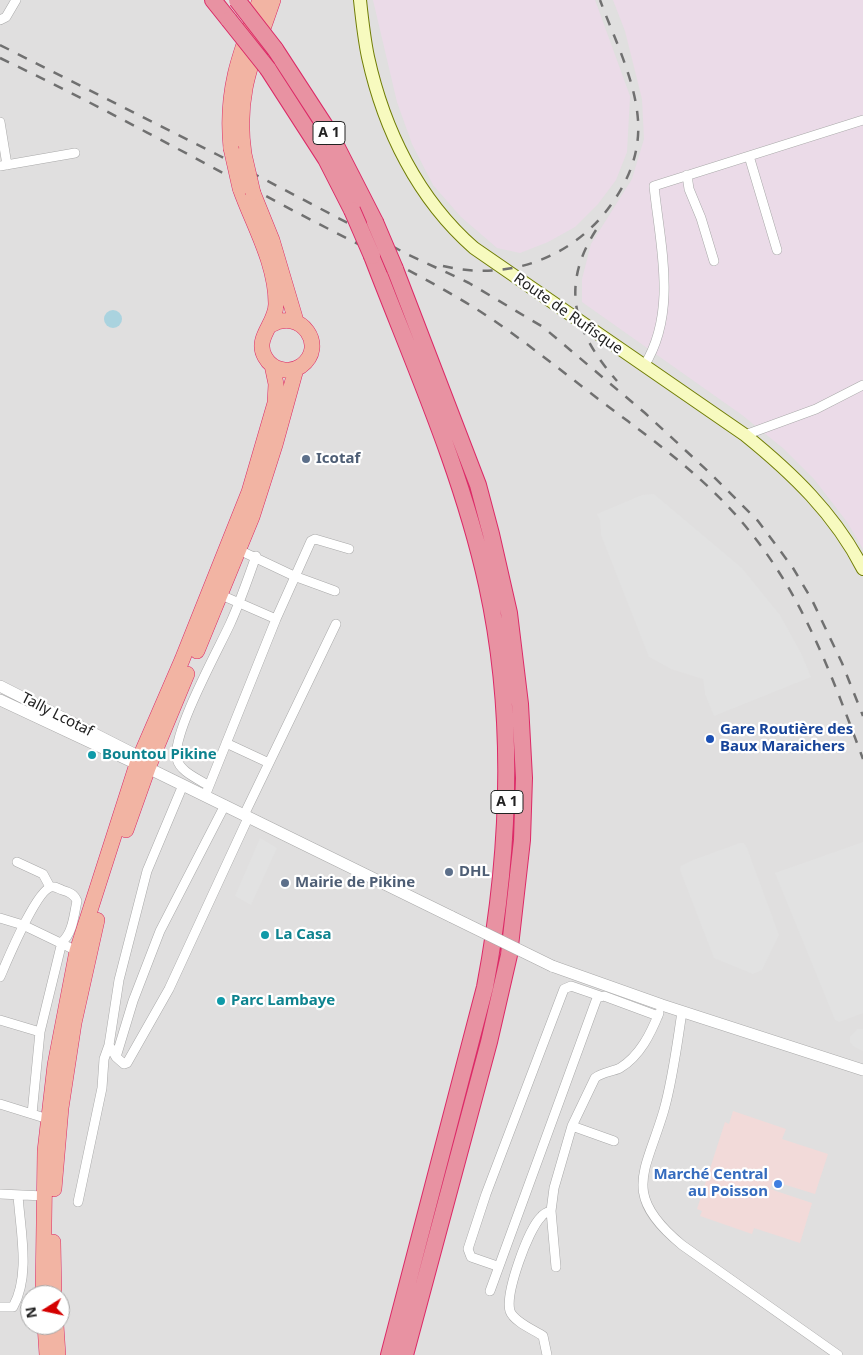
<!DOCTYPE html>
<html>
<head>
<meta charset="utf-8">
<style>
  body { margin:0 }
  #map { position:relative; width:863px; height:1355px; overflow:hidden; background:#f2efe9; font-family:"Noto Sans",sans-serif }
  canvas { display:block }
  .north { position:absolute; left:20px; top:1285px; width:50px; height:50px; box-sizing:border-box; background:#fff; border:1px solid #a7a7a7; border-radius:50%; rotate:260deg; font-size:14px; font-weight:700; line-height:20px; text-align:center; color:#222 }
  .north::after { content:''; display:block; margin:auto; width:18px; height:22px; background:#d40000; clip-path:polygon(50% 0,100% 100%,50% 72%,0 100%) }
</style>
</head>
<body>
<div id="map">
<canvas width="863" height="1355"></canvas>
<div class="north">N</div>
</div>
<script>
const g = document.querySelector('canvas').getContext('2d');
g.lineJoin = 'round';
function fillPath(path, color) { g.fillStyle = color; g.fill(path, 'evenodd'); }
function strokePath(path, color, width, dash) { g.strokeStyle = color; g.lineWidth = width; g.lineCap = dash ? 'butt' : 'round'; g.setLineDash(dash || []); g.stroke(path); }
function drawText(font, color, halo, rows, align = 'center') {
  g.font = font + ' "Noto Sans",sans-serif'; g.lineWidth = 4.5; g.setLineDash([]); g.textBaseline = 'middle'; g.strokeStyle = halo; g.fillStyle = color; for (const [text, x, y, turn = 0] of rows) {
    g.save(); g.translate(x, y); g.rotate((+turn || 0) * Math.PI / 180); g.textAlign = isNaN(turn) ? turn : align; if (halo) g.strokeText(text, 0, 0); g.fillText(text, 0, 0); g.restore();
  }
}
fillPath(new Path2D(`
  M0,0H863V1355H0ZM30,1295H60V1325H30Z`), '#e0dfdf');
fillPath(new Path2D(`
  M733,1111L786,1129L782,1139L828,1154L815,1194L773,1181L770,1189L812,1203L800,1243L754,1228L752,1234L700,1216L702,1211L697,1209L725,1122L729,1124Z`), '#f2dad9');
fillPath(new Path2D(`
  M373,0H595L630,96L627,152L616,180L598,204L575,227L548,242L520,253L497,248L461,217L433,185L412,144L397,102Z
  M613,0H863V549L847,522L814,479L784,449L742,415L582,302V279L591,244L632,179L644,139L642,99L625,31Z`), '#ebdbe8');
fillPath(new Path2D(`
  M654,494L742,568L780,615L801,653L811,677L714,716L705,694L703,679L671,669L649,657L601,535L600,520L597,514L642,495Z
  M260,838L277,848L251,905L235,896Z
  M863,842V1013L839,1022L835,1020L775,873Z
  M740,843H744L747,848L779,935L762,970L753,974L714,958L680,870L681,866L693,860Z
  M857,1029H863V1051L853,1046L850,1042V1037Z`), '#e2e2e2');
fillPath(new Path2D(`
  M104 319a9 9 0 1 1 18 0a9 9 0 1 1-18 0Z`), '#aad3df');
const minor = new Path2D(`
  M0,20L6,17L16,0
  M0,122L7,165
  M749,156L777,250
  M0,166L75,153
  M687,175L689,189L701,218L714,261
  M644,366C678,312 660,245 654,186L863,120
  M745,435L816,409L863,385
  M239,550L294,576L335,591
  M221,595L276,619
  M226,743L269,763
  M209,786C199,779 180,772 177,759C171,735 218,650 230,624C240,602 248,579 256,556
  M205,796L276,619L311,541L315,539L349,549
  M225,805L160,931L133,1001L116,1057L124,1064L127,1063L169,989L248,818
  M244,815L336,624
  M17,862L43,874L50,887
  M0,918L23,925L77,951
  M0,977C7,961 36,891 51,887C55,886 59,889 62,890C69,892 74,894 77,901C74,914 73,933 62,942L40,1032L32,1114
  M682,1012C677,1044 673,1078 664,1110C646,1172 620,1194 682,1245L838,1355
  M0,1020L40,1032
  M116,1057L109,1045L119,980L147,871L183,785
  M0,1104L48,1119
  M572,1126L614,1141
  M0,1194L44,1196
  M78,1202L102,1088L104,1059L109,1045
  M497,1266L471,1257L468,1249L486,1194L564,989L571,986L600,996
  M556,1267L551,1211L554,1188L572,1126L595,1078C602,1072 612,1072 620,1068C640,1056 651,1033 659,1013
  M490,1291L597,998L604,996L658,1016
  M0,1307H13C31,1275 20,1229 18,1195
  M547,1355L543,1336C534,1330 514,1322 510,1311C505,1293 528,1230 541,1217C543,1214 547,1212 551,1211`);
const tertiary = new Path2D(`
  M0,686L140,757
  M0,700L137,764
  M148,768L452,917
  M552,966L662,1005L863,1070`);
const secondary = new Path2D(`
  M360,0C362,19 364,38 368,57C384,130 418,199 474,248L745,435C792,473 835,514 863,569`);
const trunk = new Path2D(`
  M231,148C225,90 240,53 260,0
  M244,154C235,92 254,57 273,0
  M240,188C253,225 276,263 276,304C276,324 254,338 265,357C272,370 289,374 301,366C328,347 301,307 271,325
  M253,193L272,240L296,321
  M197,651L252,517L275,445L296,369
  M126,830L148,768L187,674
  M54,1189L61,1108L74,1023L97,920
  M53,1242L54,1295
  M43,1295L45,1151L55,1065L77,951L137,764L182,660L249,492L275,403L276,384L272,365
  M45,1325L47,1355
  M56,1325L58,1355`);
const motorway = new Path2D(`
  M213,0L229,20
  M275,49L329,132L375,222
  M268,69L326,159L352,210
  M372,256C413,363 462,471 487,585C516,718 510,854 485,987L389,1355
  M395,269L478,485L491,534L509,613L520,704L524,778L522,840L509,955L489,1042L405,1355`);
strokePath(minor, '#a9a9a9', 10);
strokePath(tertiary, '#a9a9a9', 12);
strokePath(secondary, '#707d05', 14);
strokePath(trunk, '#dc2a67', 16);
strokePath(motorway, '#dc2a67', 18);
strokePath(minor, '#fff', 9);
strokePath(tertiary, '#fff', 11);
strokePath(secondary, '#f7fabf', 12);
strokePath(trunk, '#f2b4a3', 15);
strokePath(motorway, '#e892a2', 16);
strokePath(new Path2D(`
  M0,45L218,155L407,254L469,283L543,327L645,413L711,474L758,521L793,568L812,600L842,663L863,716
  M0,58C90,101 178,149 266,196C330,231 397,262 460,299C511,329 557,368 605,404C657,443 710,481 751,533C805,600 833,679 863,759
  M596,230C559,288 575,333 617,381
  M443,266C510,282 577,257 615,199C631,175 640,149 638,120C635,79 614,38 600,0`), '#707070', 2.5, [10, 10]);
const tertiaryBridge = new Path2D(`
  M452,917L552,966`);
const trunkBridge = new Path2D(`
  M231,148L240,188
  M244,154L253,193`);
const motorwayBridge = new Path2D(`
  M237,0L275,49
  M229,20L268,69
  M352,210L372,256
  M375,222L395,269`);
strokePath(tertiaryBridge, '#a9a9a9', 12, []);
strokePath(trunkBridge, '#dc2a67', 16, []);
strokePath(motorwayBridge, '#dc2a67', 18, []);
strokePath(tertiaryBridge, '#fff', 11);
strokePath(trunkBridge, '#f2b4a3', 15);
strokePath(motorwayBridge, '#e892a2', 16);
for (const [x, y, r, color] of [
  [306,459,5,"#5c6f8a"],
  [710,739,5,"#1a4fb4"],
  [92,755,5,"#0f9aa8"],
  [449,872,5,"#5c6f8a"],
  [285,883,5,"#5c6f8a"],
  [265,935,5,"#0f9aa8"],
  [221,1001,5,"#0f9aa8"],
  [778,1184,5,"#3f7fe0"]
]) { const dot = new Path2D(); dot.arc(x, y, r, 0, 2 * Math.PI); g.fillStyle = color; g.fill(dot); strokePath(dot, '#fff', 2); }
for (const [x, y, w] of [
  [329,133,32],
  [507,802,32]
]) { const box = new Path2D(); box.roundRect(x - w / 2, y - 11.5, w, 23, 4); g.fillStyle = '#fff'; g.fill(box); strokePath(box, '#222', 1); }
drawText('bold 14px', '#222', null, [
  ["A 1",329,133],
  ["A 1",507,802]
]);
drawText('15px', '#222', '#fff', [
  ["Route de Rufisque",568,314,35],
  ["Tally Lcotaf",57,715,27]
]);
drawText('bold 15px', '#4e5e75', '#fff', [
  ["Icotaf",316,459],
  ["DHL",459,872],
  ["Mairie de Pikine",295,883]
], 'left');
drawText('bold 15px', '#164399', '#fff', [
  ["Gare Routière des",720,730],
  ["Baux Maraichers",720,747]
], 'left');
drawText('bold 15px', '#0d838f', '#fff', [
  ["Bountou Pikine",102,755],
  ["La Casa",275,935],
  ["Parc Lambaye",231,1001]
], 'left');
drawText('bold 15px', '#366cbe', '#fff', [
  ["Marché Central",768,1175],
  ["au Poisson",768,1192]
], 'right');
</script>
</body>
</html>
